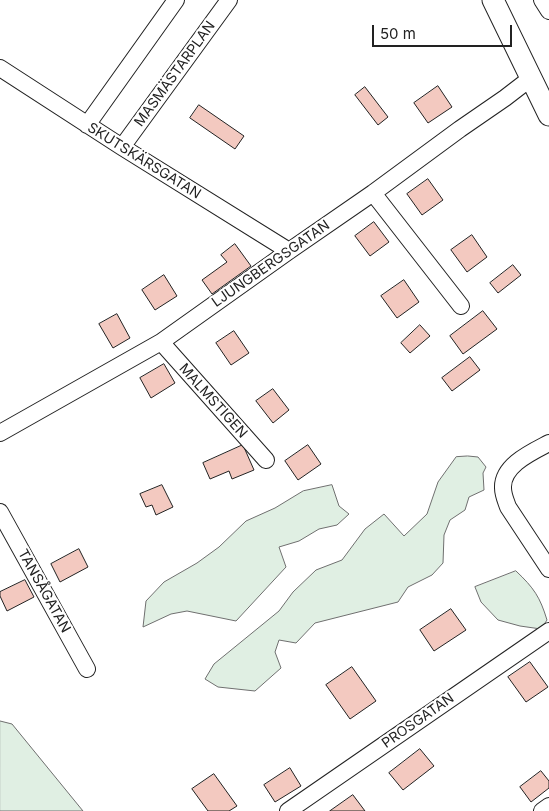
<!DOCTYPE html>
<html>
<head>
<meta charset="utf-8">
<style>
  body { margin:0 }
  #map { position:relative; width:549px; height:811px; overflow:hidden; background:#fff; font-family:Inter,sans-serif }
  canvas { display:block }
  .scale { position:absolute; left:372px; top:25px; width:140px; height:22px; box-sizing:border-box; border:2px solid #222; border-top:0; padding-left:6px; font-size:15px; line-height:18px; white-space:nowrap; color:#222; -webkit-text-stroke:4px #fff; paint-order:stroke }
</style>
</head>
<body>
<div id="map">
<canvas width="549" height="811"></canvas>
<div class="scale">50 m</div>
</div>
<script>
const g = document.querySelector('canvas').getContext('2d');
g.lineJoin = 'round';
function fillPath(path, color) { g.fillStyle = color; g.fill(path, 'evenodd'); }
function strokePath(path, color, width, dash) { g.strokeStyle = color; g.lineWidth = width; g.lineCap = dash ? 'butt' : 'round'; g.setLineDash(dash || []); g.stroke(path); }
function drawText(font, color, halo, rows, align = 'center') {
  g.font = font + ' Inter,sans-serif'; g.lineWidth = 4; g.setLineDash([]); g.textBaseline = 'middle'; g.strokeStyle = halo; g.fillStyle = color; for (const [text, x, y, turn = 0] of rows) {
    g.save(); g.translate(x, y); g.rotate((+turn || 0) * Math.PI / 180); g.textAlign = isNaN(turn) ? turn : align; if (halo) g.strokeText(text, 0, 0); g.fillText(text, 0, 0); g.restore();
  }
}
const green = new Path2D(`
  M468,456L478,457L486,467L483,473L484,490L469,497L465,510L450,520L444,535L443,563L432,575L408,587L398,602L315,623L296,643L279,640L275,652L281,668L255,691L218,687L205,679L214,664L279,611L293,592L316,570L342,560L365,529L384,514L404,536L427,514L438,482L456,457Z
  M332,485L339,506L349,514L337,525L319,529L299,541L279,547L286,567L236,621L187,611L171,614L143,627L146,601L164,582L197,563L219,547L246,521L275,508L303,491Z
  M516,571C534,588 540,597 547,620L541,629L520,626L498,620L481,602L475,587Z
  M0,721L12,724L83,811H0Z`);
fillPath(green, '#e0efe3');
strokePath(green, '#6f6f6f', 1);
const building = new Path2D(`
  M438,86L452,107L428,123L414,103Z
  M365,87L388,117L378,125L355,95Z
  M199,105L244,136L235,149L190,118Z
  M428,179L443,200L422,215L407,194Z
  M374,222L389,242L370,256L355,236Z
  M472,235L487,257L467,272L451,250Z
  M235,244L251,266L212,294L202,280L227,262L221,255Z
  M513,265L521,275L498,293L490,283Z
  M164,275L177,296L155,310L142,290Z
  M404,280L419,302L397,318L381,296Z
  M483,311L497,329L463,354L450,336Z
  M117,314L130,338L113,348L99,324Z
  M420,325L430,336L410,353L401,343Z
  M234,331L249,353L231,365L216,343Z
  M470,357L480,370L452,391L442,378Z
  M164,364L175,383L151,398L140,378Z
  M273,389L289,410L273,423L256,401Z
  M243,445L254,470L232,479L229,471L210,479L203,463Z
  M308,445L321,464L298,480L285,461Z
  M162,485L173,507L156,515L152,505L146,507L140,494Z
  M79,549L88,567L60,582L51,564Z
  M25,580L34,597L7,611L0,596V592Z
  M451,609L466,630L434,651L420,630Z
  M530,662L548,687L526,702L508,677Z
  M352,667L376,701L350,719L326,685Z
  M420,749L434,766L403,790L389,773Z
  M290,768L301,786L275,802L264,785Z
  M541,771L549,781V788L531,802L520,787Z
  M214,774L237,806L229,811H208L192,789Z
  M353,795L365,811H330Z`);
fillPath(building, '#f3c9c0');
strokePath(building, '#222', 1);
const minor = new Path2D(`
  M542,0L549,11
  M0,68L122,147L289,251
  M87,125L176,0
  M122,147L229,0
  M373,193L461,306
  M161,342L266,460
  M0,433L161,342L289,251L373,193L460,129L505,98L531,78
  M549,443C532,452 502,465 503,488C503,495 506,501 508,507L549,569
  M0,512L87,669
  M288,811L549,631
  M542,811L549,806`);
const tertiary = new Path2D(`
  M493,0L549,115`);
strokePath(minor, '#222', 18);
strokePath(tertiary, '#222', 23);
strokePath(minor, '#fff', 16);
strokePath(tertiary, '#fff', 21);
drawText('14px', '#222', '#fff', [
  ["MASMÄSTARPLAN",175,74,-54],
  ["SKUTSKÄRSGATAN",144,161,32],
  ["LJUNGBERGSGATAN",271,264,-35],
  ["MALMSTIGEN",213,401,48],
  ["TANSÅGATAN",44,591,61],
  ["PROSGATAN",418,721,-35]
]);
</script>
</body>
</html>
